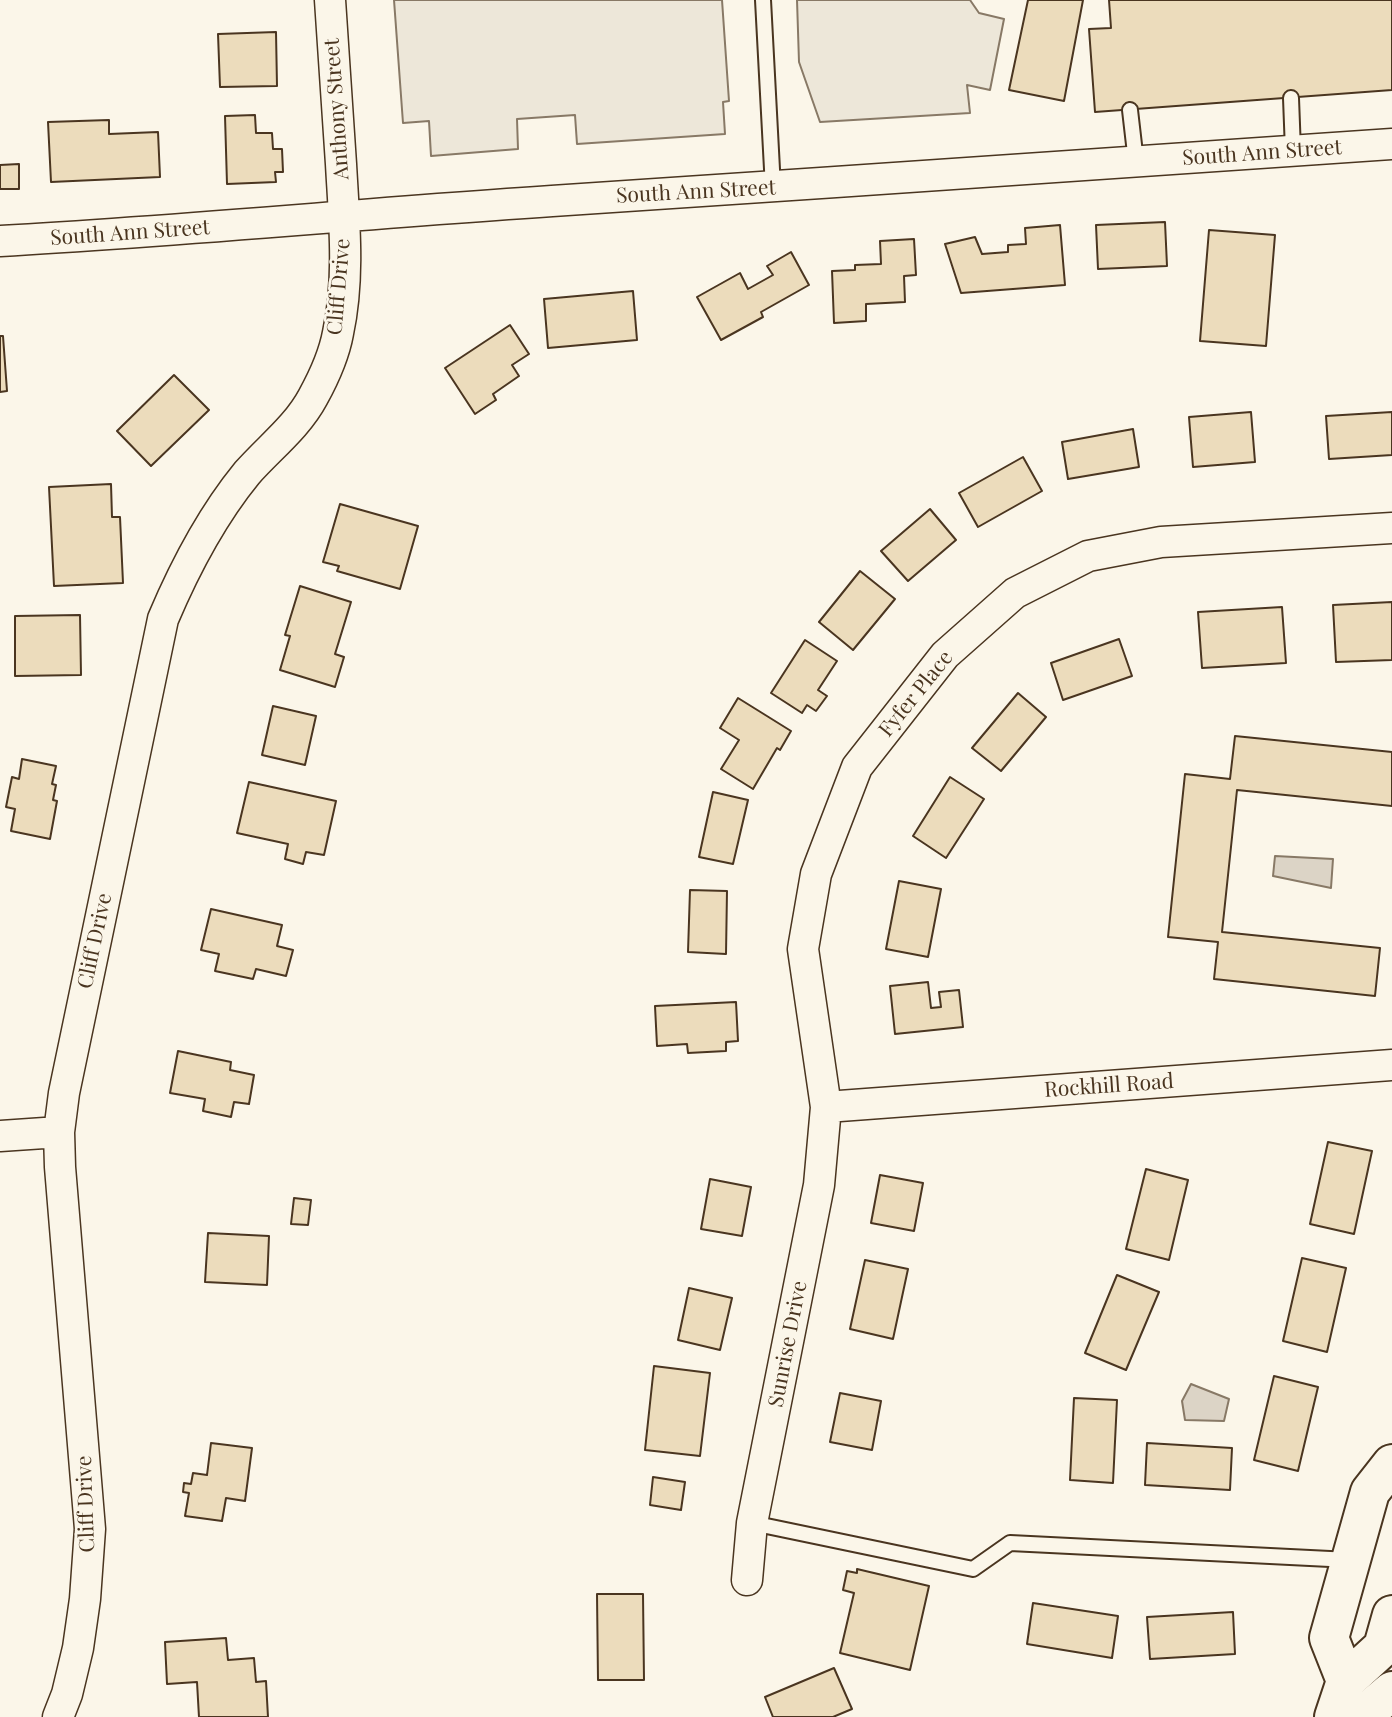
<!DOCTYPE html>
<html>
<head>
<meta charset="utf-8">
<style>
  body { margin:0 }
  canvas { display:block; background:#fbf6e9 }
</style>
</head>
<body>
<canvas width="1392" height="1717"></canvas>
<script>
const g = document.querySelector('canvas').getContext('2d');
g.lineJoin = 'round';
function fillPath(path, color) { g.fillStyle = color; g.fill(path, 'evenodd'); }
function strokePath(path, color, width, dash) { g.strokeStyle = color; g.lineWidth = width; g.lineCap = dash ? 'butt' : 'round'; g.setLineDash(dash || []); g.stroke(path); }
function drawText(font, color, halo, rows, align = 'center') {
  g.font = font + ' "Playfair Display",serif'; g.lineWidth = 5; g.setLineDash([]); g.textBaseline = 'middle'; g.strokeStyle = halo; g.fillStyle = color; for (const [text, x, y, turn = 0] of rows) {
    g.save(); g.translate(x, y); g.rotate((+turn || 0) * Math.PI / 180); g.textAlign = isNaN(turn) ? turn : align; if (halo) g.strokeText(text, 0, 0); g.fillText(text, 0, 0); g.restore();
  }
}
const parking = new Path2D(`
  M394,0H722L729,101L723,102L725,134L577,144L575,115L517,119L518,149L431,156L429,121L403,123Z
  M797,0H970L979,13L1004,19L990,90L967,85L970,113L820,122L799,62Z`);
fillPath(parking, '#ede7d9');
strokePath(parking, '#887966', 2);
const water = new Path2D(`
  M1275,856L1333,859L1331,888L1273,876Z
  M1191,1384L1229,1399L1224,1421L1185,1420L1182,1401Z`);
fillPath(water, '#dcd4c6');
strokePath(water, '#887966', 2);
const building = new Path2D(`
  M1028,0H1083L1064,101L1009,90Z
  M1109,0H1392V90L1095,112L1089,29L1111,28Z
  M276,32L277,86L220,87L218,34Z
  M255,115L256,133H272L273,149H282L283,172H275L276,182L227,184L225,116Z
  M109,120V134L158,132L160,177L51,182L48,122Z
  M19,164V189H0V165Z
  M1165,222L1167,266L1098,269L1096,225Z
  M1060,225L1065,285L961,293L945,244L975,237L982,254L1008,252V245L1026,244L1025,228Z
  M1209,230L1275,235L1266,346L1200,341Z
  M914,239L916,275L904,276L905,302L866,304V321L834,323L832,271L855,270V265L881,264L880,241Z
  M791,252L809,285L761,312L763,317L721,340L697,297L740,273L748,289L773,275L767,266Z
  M633,291L637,340L548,348L544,299Z
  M510,325L529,354L512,365L519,376L493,394L496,400L475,414L445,368Z
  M0,336H3L7,391L0,392Z
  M174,375L209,410L151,466L117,431Z
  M1251,412L1255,462L1193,467L1189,417Z
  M1392,412V455L1329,459L1326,416Z
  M1133,429L1139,467L1068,479L1062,442Z
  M1023,457L1042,491L978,527L959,493Z
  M111,484L112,517H120L123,583L54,586L49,487Z
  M340,504L418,526L400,589L337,571L339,566L323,562Z
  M930,509L956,540L908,581L881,551Z
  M860,571L895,599L853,650L819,622Z
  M300,586L351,602L335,654L344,657L335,687L280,670L290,636L285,635Z
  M1392,602V660L1336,662L1333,605Z
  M1282,607L1286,663L1202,668L1198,612Z
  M80,615L81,675L15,676V616Z
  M1119,639L1132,676L1063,700L1051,663Z
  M805,640L837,661L818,690L827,696L816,711L807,705L802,713L771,693Z
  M1018,693L1046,717L1001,771L972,748Z
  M738,698L791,731L780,750L777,748L753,789L721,769L739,740L720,728Z
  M273,706L316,716L305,765L262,755Z
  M1235,736L1392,752V806L1237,790L1222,932L1380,948L1375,996L1214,979L1218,942L1168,937L1185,774L1230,779Z
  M22,759L56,766L52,784L56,785L53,800L57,801L50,839L11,831L15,809L6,807L12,777L19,779Z
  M950,777L984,799L946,858L913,836Z
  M249,782L336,801L324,855L306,852L303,864L285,859L288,844L237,833Z
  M713,792L748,800L733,864L699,857Z
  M899,881L941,889L928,957L886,949Z
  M690,890L727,891L726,954L688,952Z
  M211,909L282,925L277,946L293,950L286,976L256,969L253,979L215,971L219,954L201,950Z
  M928,982L931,1008L941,1007L939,992L959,990L963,1027L895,1034L890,986Z
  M736,1002L738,1041L726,1042V1051L688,1053L687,1044L657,1046L655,1006Z
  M178,1051L231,1062L230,1070L254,1075L249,1104L234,1102L231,1117L203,1111L205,1099L170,1093Z
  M1328,1142L1372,1151L1354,1234L1310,1224Z
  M1146,1169L1188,1180L1169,1260L1126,1249Z
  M880,1175L923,1183L914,1231L871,1223Z
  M710,1179L751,1187L742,1236L701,1229Z
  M294,1198L311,1200L308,1225L291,1224Z
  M208,1233L269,1236L267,1285L205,1282Z
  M1302,1258L1346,1268L1327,1352L1283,1341Z
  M865,1260L908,1269L893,1339L850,1329Z
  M1117,1275L1159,1292L1126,1370L1085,1353Z
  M689,1288L732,1298L720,1350L678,1340Z
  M654,1366L710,1373L700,1456L645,1450Z
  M1274,1376L1318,1387L1298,1471L1254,1460Z
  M840,1393L881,1401L872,1450L830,1442Z
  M1074,1398L1117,1400L1113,1483L1070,1480Z
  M211,1443L252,1448L245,1501L226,1498L222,1521L185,1516L189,1493L183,1492L184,1483L191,1484L193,1473L207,1475Z
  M1147,1443L1232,1448L1230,1490L1145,1485Z
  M653,1477L685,1482L681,1510L650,1505Z
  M857,1569L929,1586L910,1670L840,1653L854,1593L843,1590L847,1571L857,1573Z
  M597,1594H643L644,1680H598Z
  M1033,1603L1118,1616L1112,1658L1027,1644Z
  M1233,1612L1235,1654L1150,1659L1147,1617Z
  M226,1638L228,1660L254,1658L256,1682L266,1681L268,1717H199L197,1682L167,1684L165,1642Z
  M834,1668L852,1709L833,1717H773L765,1697Z`);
fillPath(building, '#ecdcbc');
strokePath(building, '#4a3520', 2);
const service = new Path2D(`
  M763,0L773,188
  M1291,98L1293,151
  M1130,110L1136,162
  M752,1523L973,1569L1010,1543L1350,1560`);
const minor = new Path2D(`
  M0,241C184,231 368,213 552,201C832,182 1112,164 1392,144
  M826,1107L1392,1065
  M0,1136L59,1132
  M747,1580L752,1523L819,1185L826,1107L803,949L816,874L857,767L945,655L1015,593L1088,556L1161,542L1392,528
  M58,1717L67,1694L78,1648L85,1599L90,1529L60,1167L59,1132L64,1093L163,619C185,567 211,517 247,473C269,448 297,427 313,397C324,377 334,355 338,333C350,278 344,219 341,164C337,109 334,55 330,0`);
const secondary = new Path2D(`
  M1361,1717L1392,1691`);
const primary = new Path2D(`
  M1346,1681L1329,1638L1370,1492L1392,1464
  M1334,1717L1346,1681L1383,1647L1392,1615`);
strokePath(service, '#4a3520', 18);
strokePath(minor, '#4a3520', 33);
strokePath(secondary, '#4a3520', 42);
strokePath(primary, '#4a3520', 42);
strokePath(service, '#fbf6e9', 14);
strokePath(minor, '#fbf6e9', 30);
strokePath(secondary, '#fbf6e9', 38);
strokePath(primary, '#fbf6e9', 38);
drawText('21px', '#4a3520', '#fbf6e9', [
  ["Anthony Street",337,109,-94],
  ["South Ann Street",1262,153,-4],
  ["South Ann Street",696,192,-3],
  ["South Ann Street",130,233,-4],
  ["Cliff Drive",339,287,-85],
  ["Fyfer Place",916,694,-51],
  ["Cliff Drive",95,941,-78],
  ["Rockhill Road",1109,1086,-4],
  ["Sunrise Drive",788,1344,-79],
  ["Cliff Drive",86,1504,-92]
]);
</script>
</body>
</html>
